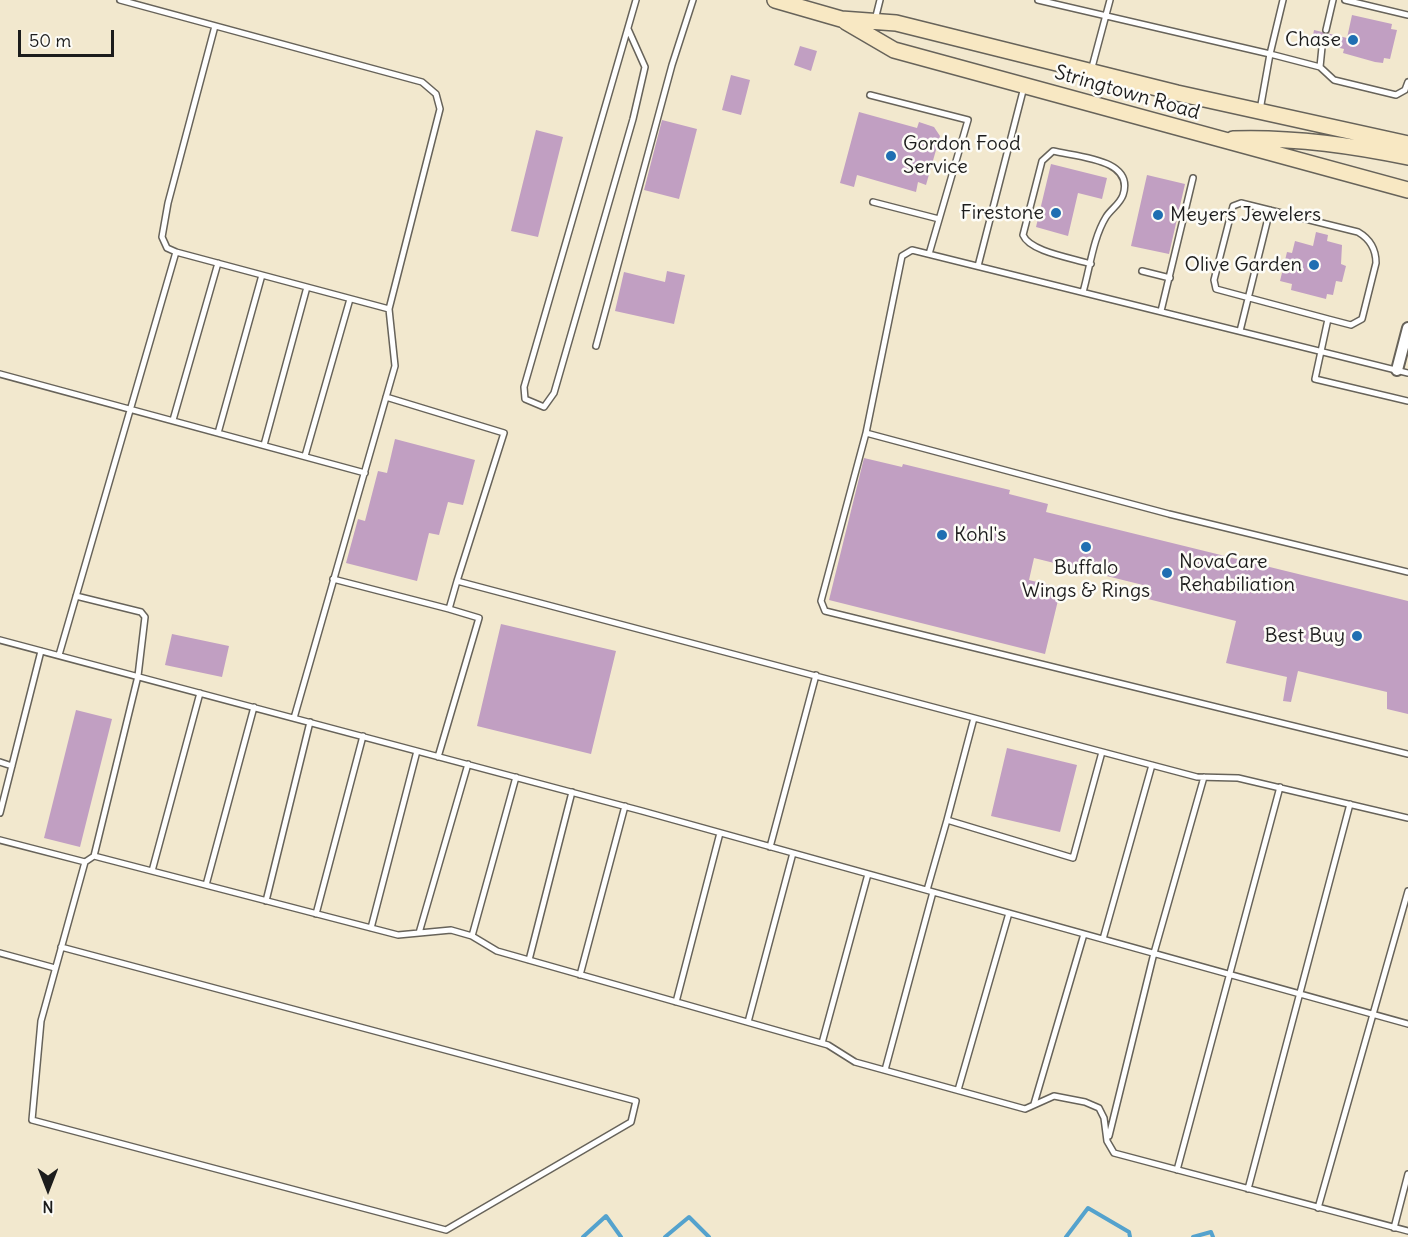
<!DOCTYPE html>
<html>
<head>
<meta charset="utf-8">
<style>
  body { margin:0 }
  #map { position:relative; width:1408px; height:1237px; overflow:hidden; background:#f2e8ce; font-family:Delius,sans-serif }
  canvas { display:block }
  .north { position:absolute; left:18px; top:1159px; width:60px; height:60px; -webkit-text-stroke:4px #fdfcf7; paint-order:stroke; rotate:180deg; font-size:16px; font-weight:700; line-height:24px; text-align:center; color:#1c1c1c }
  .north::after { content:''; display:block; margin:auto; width:21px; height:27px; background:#1c1c1c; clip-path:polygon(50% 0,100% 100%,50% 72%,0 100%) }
  .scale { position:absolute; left:18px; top:30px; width:96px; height:27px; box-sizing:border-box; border:3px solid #1c1c1c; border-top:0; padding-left:8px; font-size:18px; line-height:21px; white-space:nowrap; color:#1c1c1c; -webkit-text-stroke:4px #fdfcf7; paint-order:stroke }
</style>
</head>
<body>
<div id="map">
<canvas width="1408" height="1237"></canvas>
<div class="north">N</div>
<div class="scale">50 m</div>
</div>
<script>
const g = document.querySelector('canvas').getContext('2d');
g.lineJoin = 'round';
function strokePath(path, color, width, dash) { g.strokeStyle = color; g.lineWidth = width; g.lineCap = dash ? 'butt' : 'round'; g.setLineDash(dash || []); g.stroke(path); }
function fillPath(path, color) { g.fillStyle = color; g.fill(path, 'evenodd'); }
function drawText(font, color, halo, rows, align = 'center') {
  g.font = font + ' Delius,sans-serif'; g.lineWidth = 5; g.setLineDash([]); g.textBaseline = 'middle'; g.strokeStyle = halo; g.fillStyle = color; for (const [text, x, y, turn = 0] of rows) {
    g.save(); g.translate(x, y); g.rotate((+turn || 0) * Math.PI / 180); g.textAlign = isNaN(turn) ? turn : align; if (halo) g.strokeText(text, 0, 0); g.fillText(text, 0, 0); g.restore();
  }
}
strokePath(new Path2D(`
  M583,1237L606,1216L621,1237
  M665,1237L689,1217L709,1237
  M1066,1237L1088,1208L1129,1232L1130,1237
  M1193,1237L1211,1232L1213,1237`), '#54a2cd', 4);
fillPath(new Path2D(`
  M1352,15L1392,24L1391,29L1397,30L1390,59L1384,58L1383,63L1375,62L1343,53L1344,49L1312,41L1314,30L1347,38Z
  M800,46L817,51L811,71L794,65Z
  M731,75L750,80L741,115L722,110Z
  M859,112L917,128L919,122L934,127L940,136L926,185L918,182L916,192L857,175L854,187L840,183Z
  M662,120L697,129L679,199L644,190Z
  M536,130L563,137L538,237L511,231Z
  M1051,164L1107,178L1102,199L1078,193L1068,236L1036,227Z
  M1147,175L1185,184L1169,254L1131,246Z
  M1316,232L1328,235L1327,241L1342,245L1341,264L1346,266L1342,282L1336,281L1333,295L1327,294L1326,299L1291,290L1292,284L1280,281L1287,252L1292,253L1295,241L1313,246Z
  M667,271L685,275L674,324L615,311L624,272L665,282Z
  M395,439L475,460L463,505L448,502L439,535L429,533L417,581L346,563L358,519L365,521L378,471L387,473Z
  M864,458L902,467L903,464L1010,490L1009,494L1048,504L1046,512L1408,601V714L1387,709V692L1298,671L1291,702L1283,701L1287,677L1226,663L1236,621L1144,598L1147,586L1034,558L1029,580L1061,588L1045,654L829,600Z
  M501,624L616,651L591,754L477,726Z
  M172,634L229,646L222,677L165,665Z
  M76,710L112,719L80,847L44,838Z
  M1007,748L1077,765L1060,832L991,816Z`), '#c19fc2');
const service = new Path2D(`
  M120,0L422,82L436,94L440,109L389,309L395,366L294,718
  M1038,0L1270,54L1260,110
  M1283,0L1270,54L1320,67L1334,80L1396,95L1405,90L1408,82
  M1345,0L1408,15
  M875,20L880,0
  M628,29L645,67L633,119L554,393L544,407L525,399L524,387L636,0
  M1326,30L1333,0
  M1320,67L1322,47
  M1091,71L1110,0
  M870,95L968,120L929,254
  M873,202L939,219
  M176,252L167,248L162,237L168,203L215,26
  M978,266L1024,87
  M1142,271L1170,278
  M1083,292C1090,268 1093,238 1106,217C1111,209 1120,204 1123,195C1135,159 1078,157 1053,151L1042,161L1023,235C1030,252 1073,258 1091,264
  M1161,311L1193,178
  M1328,319L1216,289L1214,280L1233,206L1241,203L1358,232C1370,239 1376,249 1376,263L1362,319L1351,325L1328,319L1315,379L1408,401
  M1240,331L1270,210
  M596,346L672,65L693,0
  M1408,373L912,250L902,256L866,433L1169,514L1408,572
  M0,374L365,473
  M386,397L504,433L457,581
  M173,420L218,263
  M218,433L262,275
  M866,433L821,601L825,611L1408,754
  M264,445L307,287
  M305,456L350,299
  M333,579L449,609L457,581L1197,777L1238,778L1408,818
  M76,596L141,612L145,617L138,676L94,856
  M0,640L642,811L1408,1024
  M59,655L176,252L389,309
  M974,718L947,820L1073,858L1102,752
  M438,757L479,618L449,609
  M0,762L12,766
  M0,813L41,651
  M0,840L85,862L94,856L398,935L451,930L472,936L497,951L828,1045L855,1062L1025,1109L1054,1096L1085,1102L1099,1108L1104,1118L1107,1141L1114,1153L1408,1231
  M770,847L816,675
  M152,871L200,693
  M206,885L254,707
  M927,890L947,820
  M266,901L310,722
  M316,914L363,736
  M371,928L417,751
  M419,933L468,764
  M472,936L516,777
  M1103,939L1152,765
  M61,947L636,1101L631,1122L446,1230L32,1120L41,1021L85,862
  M0,953L55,968
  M529,960L572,792
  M580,975L625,806
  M676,1002L720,833
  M748,1022L793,853
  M822,1043L868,874
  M885,1070L933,892
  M958,1090L1009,913
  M1034,1104L1084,934
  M1109,1136L1154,953L1204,777
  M1177,1170L1280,787
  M1248,1189L1350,804
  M1318,1208L1408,891
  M1394,1228L1408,1174`);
const minor = new Path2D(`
  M1397,370L1408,328`);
const secondary = new Path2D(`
  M775,0L841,19L896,23L1177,93L1408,144
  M846,22L894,50L1408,190
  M1233,139C1291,137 1351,145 1408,157`);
strokePath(service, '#67635a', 8);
strokePath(minor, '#67635a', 14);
strokePath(secondary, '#67635a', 18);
strokePath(service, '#fff', 5);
strokePath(minor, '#fff', 10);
strokePath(secondary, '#f8e8c3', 15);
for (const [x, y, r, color] of [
  [1353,40,6,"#1f6fb2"],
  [891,156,6,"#1f6fb2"],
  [1056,213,6,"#1f6fb2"],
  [1158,215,6,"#1f6fb2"],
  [1314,265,6,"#1f6fb2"],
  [942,535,6,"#1f6fb2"],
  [1086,547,6,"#1f6fb2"],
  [1167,573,6,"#1f6fb2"],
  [1357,636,6,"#1f6fb2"]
]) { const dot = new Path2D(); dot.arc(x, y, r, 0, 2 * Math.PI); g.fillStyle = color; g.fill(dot); strokePath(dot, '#fdfcf7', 2); }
drawText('20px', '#1c1c1c', '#fdfcf7', [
  ["Chase",1341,40],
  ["Gordon Food",903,144,"left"],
  ["Service",903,167,"left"],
  ["Firestone",1044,213],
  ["Meyers Jewelers",1170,215,"left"],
  ["Olive Garden",1302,265],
  ["Kohl's",954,535,"left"],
  ["NovaCare",1179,562,"left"],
  ["Rehabiliation",1179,585,"left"],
  ["Buffalo",1086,568,"center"],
  ["Wings & Rings",1086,591,"center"],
  ["Best Buy",1345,636]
], 'right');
drawText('20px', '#1c1c1c', '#fdfcf7', [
  ["Stringtown Road",1127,93,16]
]);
</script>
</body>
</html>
